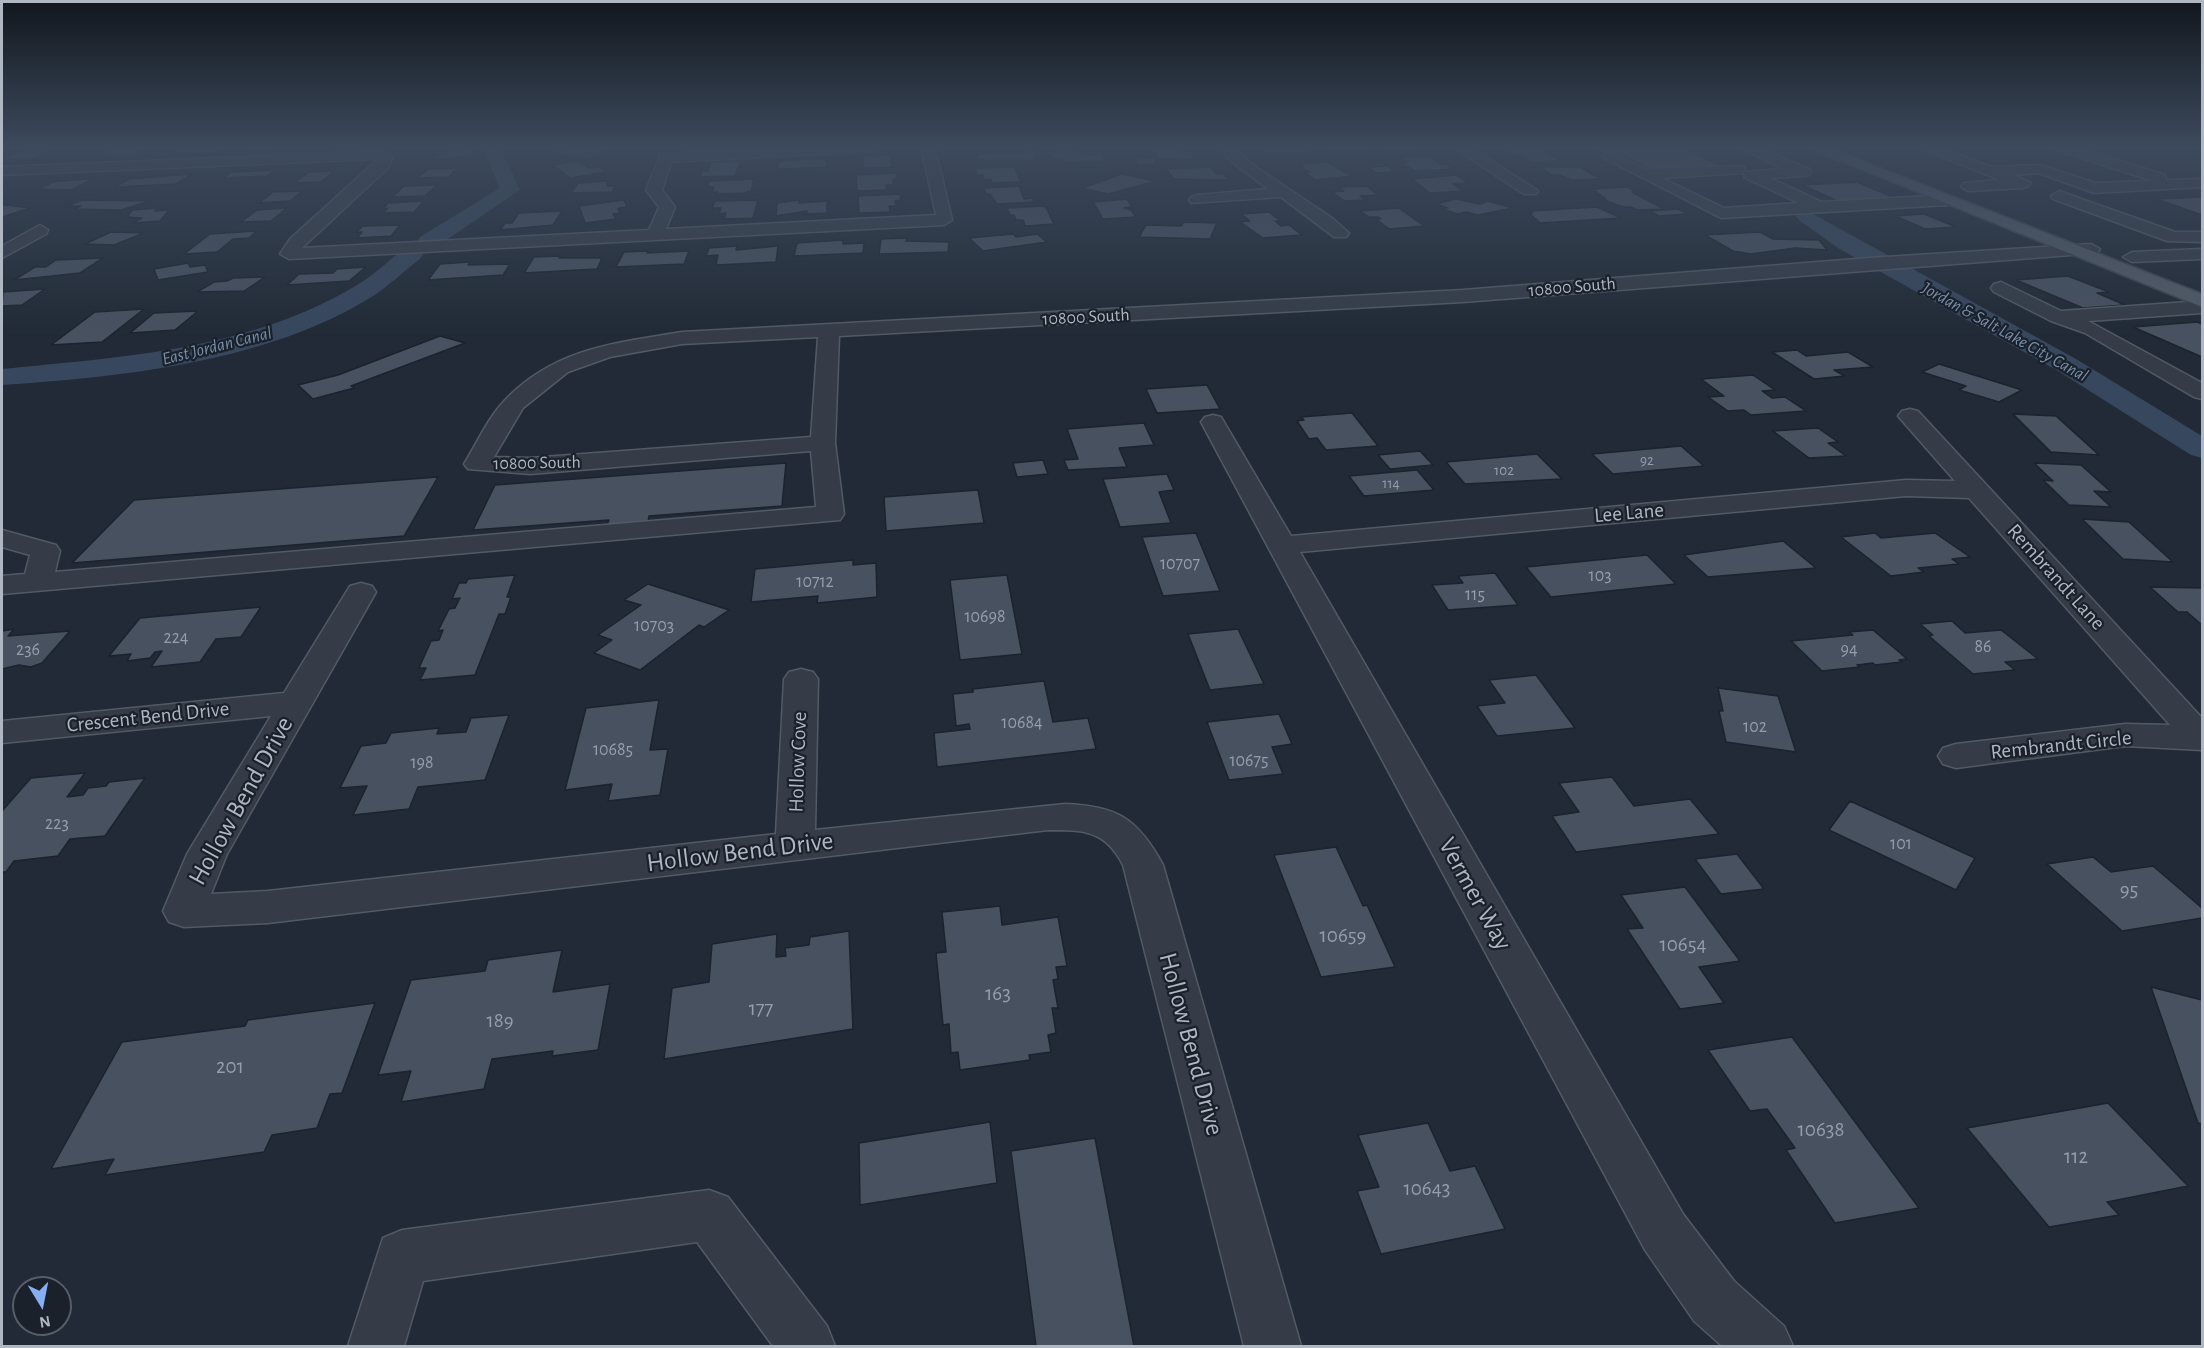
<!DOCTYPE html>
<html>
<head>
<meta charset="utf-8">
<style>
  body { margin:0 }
  #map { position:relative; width:2204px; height:1348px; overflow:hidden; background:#212a36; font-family:"Alegreya Sans",sans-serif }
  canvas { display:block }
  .frame { position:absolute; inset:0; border:3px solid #afb7c3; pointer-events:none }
  .north { position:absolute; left:12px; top:1276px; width:60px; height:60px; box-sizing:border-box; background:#1a212b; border:2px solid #565d68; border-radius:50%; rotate:170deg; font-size:16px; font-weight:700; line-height:24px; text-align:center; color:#afb7c3 }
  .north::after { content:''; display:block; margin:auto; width:21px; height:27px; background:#86aff1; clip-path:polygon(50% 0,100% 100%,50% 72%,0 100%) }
</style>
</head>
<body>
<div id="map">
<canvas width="2204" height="1348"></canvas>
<div class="frame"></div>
<div class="north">N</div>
</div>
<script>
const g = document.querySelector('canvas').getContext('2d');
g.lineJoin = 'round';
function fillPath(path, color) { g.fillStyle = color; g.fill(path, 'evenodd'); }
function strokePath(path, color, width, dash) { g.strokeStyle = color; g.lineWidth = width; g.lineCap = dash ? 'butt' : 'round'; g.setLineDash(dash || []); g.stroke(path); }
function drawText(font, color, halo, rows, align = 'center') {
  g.font = font + ' "Alegreya Sans",sans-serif'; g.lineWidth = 4.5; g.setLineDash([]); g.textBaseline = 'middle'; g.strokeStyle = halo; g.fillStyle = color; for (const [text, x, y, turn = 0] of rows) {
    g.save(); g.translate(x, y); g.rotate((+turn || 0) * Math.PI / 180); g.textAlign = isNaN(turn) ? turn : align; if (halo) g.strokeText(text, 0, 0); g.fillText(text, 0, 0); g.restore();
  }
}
fillPath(new Path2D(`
  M482,147H500L520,190L436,247H420L417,242L420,237L500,188Z
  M1806,210L2076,359L2202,436V458L2191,455L2058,371L1838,248L1799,220L1796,216L1799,212Z
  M412,247L420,249L423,254L420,259C404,271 390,285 373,296C268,362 123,377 2,385V369C122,357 250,350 357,285C374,275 388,261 404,249Z`), '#37475e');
const building = new Path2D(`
  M148,147L133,156L101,155L112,148Z
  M184,147H224L215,152L174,153Z
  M250,147H301L246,150Z
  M578,147H608L596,152L604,153L587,158L548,153Z
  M1167,147L1177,148L1180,152H1189L1195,159H1159L1152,150Z
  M1304,147L1310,152L1268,154L1261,148Z
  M1326,147H1364L1367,149L1330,151Z
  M1383,147H1427L1428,148L1387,150Z
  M1588,147H1680L1724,167L1653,171L1621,155H1604Z
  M473,148L470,156L436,159L437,155L446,154L447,151Z
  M1539,148L1561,161L1532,162L1518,154H1510L1502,149Z
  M50,151L35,158L2,160L16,152Z
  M1036,151L1034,160H976L979,154Z
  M1077,151L1087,155L1101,154L1105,161L1064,162L1062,158L1054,159L1050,152Z
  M891,155V167L863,168L864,156Z
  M1430,156L1440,164H1445L1454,169L1415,171L1400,163L1408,162L1401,157Z
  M1153,158L1157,164L1138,165L1134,159Z
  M826,159L827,167L778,169L779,161Z
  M578,161L589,168L599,167L606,172L570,178L553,165Z
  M740,161L735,176L700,177L702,171H708L711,162Z
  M1327,162L1352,176L1315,180L1304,172H1310L1300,168L1304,167L1299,164Z
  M1388,166L1396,172L1376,173L1368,167Z
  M1014,167L1021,182L992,183L991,179L984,180L983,175H977L975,168Z
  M1210,167L1217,174H1223L1229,180L1174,179L1166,169Z
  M1540,167H1580L1601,179L1572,180L1560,175H1552Z
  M457,168L449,177L416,178L429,169Z
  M276,170L267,176L223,178L232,172Z
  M334,171L321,182L294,183L309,172Z
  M896,173L897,179L893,180V185H886L887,190L857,191L856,175Z
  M192,174L176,184L115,187L129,179Z
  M1122,174L1156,181L1108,194L1082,188Z
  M1456,175L1468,183L1453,184L1463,191L1430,193L1412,179Z
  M95,178L71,190L38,189L53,182Z
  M754,179L751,191L743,193L718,194V192H712L714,187H707L709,181Z
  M608,181L607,186H615L612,192L571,193L578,183Z
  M1857,182L1895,198L1838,201L1802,185Z
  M437,185L425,196L392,197L404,186Z
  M1019,186L1024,199L1032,198L1034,202L997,204L990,194H986L984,188Z
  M1367,186L1378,195L1360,196L1365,200L1345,201L1332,192L1344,191L1339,187Z
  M1628,187L1636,192H1632L1664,209L1637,210L1631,207H1623L1602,199H1606L1593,189Z
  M303,191L290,201L259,203L273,192Z
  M900,194L901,200L895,201L896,206H889L890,212L859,213L858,196Z
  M2202,197V215L2156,199Z
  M1127,199L1132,207L1124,208L1131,210L1136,217L1103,219L1093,202Z
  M1456,199L1480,204L1488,201L1513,208L1478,215L1466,212L1458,214L1442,209L1448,208L1436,204Z
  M82,200L150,201L121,210L74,209L81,206H67Z
  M624,200L627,207L618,208L620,213L613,214L616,219L585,223L579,206Z
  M758,200L753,218L724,219L726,213L719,214L721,208H712L715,201Z
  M799,200V203L827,201V213L807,214V211L776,216L777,203Z
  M424,201L414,212L383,213L388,208L383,209L388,203Z
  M7,205L30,208L2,217V206Z
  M1045,206L1054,224L1025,226L1023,220H1016L1014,215H1010L1007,208Z
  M1597,207L1621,218L1540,223L1529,213H1533L1530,211Z
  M157,208L155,211L169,210L160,221L133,223L142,218L127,217L132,210Z
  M287,208L271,221L241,222L257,210Z
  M1399,208L1424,226L1389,229L1376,219H1381L1378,217H1369L1360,211Z
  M1678,209L1688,214L1659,216L1650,211Z
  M562,211L553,225L500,230L505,223H512L519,213Z
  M1269,212L1281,221H1275L1281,226L1289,225L1302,235L1263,238L1240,222L1250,221L1241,214Z
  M1924,214L1956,227L1925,229L1895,216Z
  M1184,222L1217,223L1210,239L1139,237L1146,225L1181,226Z
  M400,225L391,236L357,238L362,232H356L363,226Z
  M257,231L249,238L233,239L217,252L184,254L210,234Z
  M111,232L144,233L114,245L85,244Z
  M1760,232L1773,239L1819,240L1827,250L1795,248L1751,254L1733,251L1705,235Z
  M1013,234L1016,237L1037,234L1047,242L983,251L969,238Z
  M907,238L906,241L949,242L948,252L879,254L881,239Z
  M843,240V244L864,243L863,253L794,256L797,243Z
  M737,246L736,250L778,246L776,262L716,265L718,255L706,256L709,248Z
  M648,251L647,253L689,251L684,264L616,267L624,252Z
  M561,256L559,258H602L597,269L524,273L534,257Z
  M103,258L80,273L14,280L35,267H46L56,260Z
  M470,262L468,265L510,264L503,275L428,280L440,264Z
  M188,263L190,267L205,265L208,272L158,280L154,269Z
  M366,267L349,281L287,285L299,274L333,273L337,269Z
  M2068,276L2109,292L2097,293L2125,305L2083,308L2016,280Z
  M265,277L244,291L197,292L214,282L227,281L233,278Z
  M45,289L22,305L2,306L3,292Z
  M144,309L102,342L51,345L95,312Z
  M198,311L175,330L130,333L154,313Z
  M2197,322L2202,324V357L2133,327Z
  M440,336L465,343L351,386L354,388L313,399L298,385L338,375Z
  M1797,350L1806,356L1848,352L1873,367L1834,370L1845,376L1814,379L1772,352Z
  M1939,364L2022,390L1999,402L1959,390L1966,386L1922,372Z
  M1753,375L1775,390L1762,391L1772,398L1785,397L1806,411L1751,415L1744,410L1728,411L1708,397L1724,396L1701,379Z
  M1207,385L1220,409L1157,413L1146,389Z
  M1352,413L1378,446L1326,450L1317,438L1309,439L1297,421L1304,420L1301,417Z
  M2013,414L2056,416L2099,455L2051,452Z
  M1144,423L1154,445L1119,448L1127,467L1068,470L1064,460L1078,459L1067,429Z
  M1818,428L1838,442L1828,443L1846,456L1809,458L1773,431Z
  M1681,446L1704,466L1613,474L1592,454Z
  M1420,451L1433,465L1390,469L1378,455Z
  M1537,454L1562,479L1465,484L1446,462Z
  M1043,460L1048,474L1017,477L1013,463Z
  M786,463L782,506L649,516L648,522L607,525L609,520L473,530L495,485Z
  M2034,463L2081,465L2111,492L2094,491L2111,507L2069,505L2043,480L2053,481Z
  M1417,470L1434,490L1364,496L1349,476Z
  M1167,474L1174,490L1159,492L1171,523L1120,527L1103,479Z
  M438,477L404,536L72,563L134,500Z
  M978,490L984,523L886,531L884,497Z
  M2082,519L2129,522L2173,562L2123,559Z
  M1196,533L1220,591L1163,596L1142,537Z
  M1875,533L1881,538L1935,533L1970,557L1952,559L1959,564L1918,568L1924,572L1891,576L1841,537Z
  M1783,541L1816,568L1708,577L1684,555Z
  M1647,555L1676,584L1551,597L1526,567Z
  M853,560V565L876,563L877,597L817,603L818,596L751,602L755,569Z
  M1495,573L1518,605L1448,610L1432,585L1463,583L1458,576Z
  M515,575L507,597H511L505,614H499L475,675L420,680L426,668H419L431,641L439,640L443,630L438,631L449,609L455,608L460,598L452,599L459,583H466L468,579Z
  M1007,575L1022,654L960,660L950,580Z
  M648,584L729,610L704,627L699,625L640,670L594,653L612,640L598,635L641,605L624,600Z
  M2150,587L2202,588V625L2187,612H2178Z
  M261,607L241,637L216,639L200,662L151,667L162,651L155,652L150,658L127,661L131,654L109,656L140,618Z
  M1952,621L1965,633L2001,630L2038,659L2005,662L2015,670L1973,674L1929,636L1933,635L1920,624Z
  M14,629L8,636L70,631L42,663L31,667L19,665L2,669V631Z
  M1238,629L1264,684L1210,690L1188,634Z
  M1873,630L1907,659L1899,660L1902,662L1875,665L1873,663L1857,665L1860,667L1822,671L1791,641L1853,635L1849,632Z
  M1536,675L1575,728L1497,736L1477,706L1505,703L1489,680Z
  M1044,681L1053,722L1088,718L1096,749L937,767L934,733L970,729L969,724L956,726L953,694L973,692V689Z
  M1718,688L1778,696L1796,752L1726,742L1719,711H1723Z
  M659,700L650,750L668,749L660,795L608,801L612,784L565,790L586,708Z
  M1279,714L1292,744L1272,747L1283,774L1229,780L1207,722Z
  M509,715L485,780L418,787L409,809L353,815L367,786L340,788L361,746L386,743L391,733L439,728L437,734L466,732L471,718Z
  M85,773L67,797L83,795L88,788L106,786L109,782L145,778L105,836L70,839L58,856L14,861L6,872H2V811L31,778Z
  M1612,777L1634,806L1690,799L1719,834L1576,852L1552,816L1579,812L1559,783Z
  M1850,801L1975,858L1956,890L1829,830Z
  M1336,847L1363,906L1367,905L1395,967L1321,977L1274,855Z
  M1737,854L1764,889L1721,894L1695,859Z
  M2093,857L2111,872L2153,866L2202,908V918L2122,931L2047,864Z
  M1685,887L1740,961L1699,967L1724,1003L1680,1009L1627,929L1643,928L1621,895Z
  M1000,906L1002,925L1058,917L1067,966L1056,967L1058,979L1053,980L1058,1008H1052L1056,1033L1048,1035L1051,1052L1029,1055L1030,1060L960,1070L958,1052L951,1053L949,1024L943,1025L936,953L946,952L942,912Z
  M849,931L853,1029L664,1059L672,988L709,982L712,944L777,934L776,957L786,956L785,948L809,945L810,937Z
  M562,950L553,992L610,984L598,1050L552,1056L553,1051L492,1059L484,1089L401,1102L411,1071L378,1075L411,980L485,971L488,960Z
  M2151,987L2202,1000V1124L2198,1123Z
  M375,1003L342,1093L330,1094L317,1128L272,1135L264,1152L105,1175L114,1159L51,1169L122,1042L245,1026L248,1020Z
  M1792,1037L1919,1208L1835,1223L1786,1150L1795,1148L1767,1109L1750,1111L1708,1050Z
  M2108,1103L2188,1186L2107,1202L2119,1215L2049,1227L1967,1128Z
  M990,1122L997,1183L860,1205L859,1143Z
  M1428,1123L1450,1171L1475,1166L1505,1229L1381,1254L1357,1191L1379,1187L1358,1135Z
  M1095,1138L1134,1346H1036L1011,1151Z`);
fillPath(building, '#475160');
strokePath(building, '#1c232d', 1.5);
const minor = new Path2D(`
  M780,147H882L875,151L671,162L662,190L675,207L666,229L936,215L921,147H935L952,220L944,225L289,259L280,254L290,239L378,159L2,175V167L382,151L393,157L389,167L302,248L649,230L659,207L646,190L660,156L693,151Z
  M1217,147H1232L1256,167L1332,218L1349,233L1346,237H1334L1281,197L1191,203L1189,200L1191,197L1197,195L1268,189L1232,162Z
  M1453,147H1470L1538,191L1536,194H1524Z
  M1737,147H1756L1809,169L1811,172L1809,175L1804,176L1770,178L1822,202L1948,195L1956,200L1948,205L1721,218L1602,157L1609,153L1614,154L1645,169L1739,166L1744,167L1745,172L1783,169ZM1744,173L1745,178L1799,203L1724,208L1662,178Z
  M1917,147H1937L1992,167L2040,165L2095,183L2153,181L2057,150L2055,147H2076L2165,175L2166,180L2202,179V187L2094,193L2039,173L2014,175L2031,183L2028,186L2023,188L1969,191L1964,189L1961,186L1964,183L2000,180Z
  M2059,191L2175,232H2202V242L2167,241L2053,199L2051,196Z
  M40,225L48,230L46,234L2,258V246Z
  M2091,244L2100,249L2097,253L1463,302L839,336L835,443L844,514L840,520L2,594V576L25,574L30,555L2,547V530L56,545L60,551L55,572L816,507L811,451L530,474L468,469L464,464C477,443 489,416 506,399C556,348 616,343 682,332L1463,290L1869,258ZM818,337L811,437L530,458L494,457L523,408L568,372L610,357L682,344Z
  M2202,249L2201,259L2132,262L2123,257L2132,252Z
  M2001,282L2061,311L2202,301V313L2088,321L2202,383V399L2194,397L2085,333L2051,321L1994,292L1991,288L1994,284Z
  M1910,409L1918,411L2202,718V750L2125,746L1956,768L1943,764L1938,756L1943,748L1956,744L2125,724L2170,725L1969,498L1906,496L1300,552L1683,1214L1734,1281L1784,1326L1793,1346H1722L1694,1321L1645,1250L1201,422L1205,417L1213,415L1221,417L1291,536L1906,480L1955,481L1898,416L1902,411Z
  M361,583L372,586L376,592L227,854L211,894L268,891L776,834L784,679L789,672L801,669L813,672L818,679L815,830L1065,804C1118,806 1138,819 1163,865L1301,1346H1244L1123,865C1105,830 1084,830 1048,830L268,923L184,927L169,922L163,911L187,854L271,716L2,743V721L284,693L350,586Z
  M709,1190L728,1197L827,1326L835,1346H773L697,1242L423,1281L404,1346H348L383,1238L402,1230Z`);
const major = new Path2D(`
  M1807,147H1826L2202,294V307Z`);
strokePath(minor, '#525a64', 3);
strokePath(major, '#3e4550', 3);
fillPath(minor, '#353c47');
fillPath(major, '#525b67');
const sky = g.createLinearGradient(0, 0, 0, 336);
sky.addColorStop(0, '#12171e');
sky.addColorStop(0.44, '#3d4a5d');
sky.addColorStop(1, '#3d4a5d00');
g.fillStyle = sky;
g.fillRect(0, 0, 2204, 336);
drawText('15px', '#959eaa', null, [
  ["92",1647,460],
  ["102",1504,470],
  ["114",1391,483]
]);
drawText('18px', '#afb7c3', '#1a212b', [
  ["10800 South",1572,287,-5],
  ["10800 South",1086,317,-3],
  ["10800 South",537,463,-1]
]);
drawText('italic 18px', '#788eaa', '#1a212b', [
  ["Jordan & Salt Lake City Canal",2005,332,29],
  ["East Jordan Canal",217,346,-14]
]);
drawText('18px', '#959eaa', null, [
  ["10707",1180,564],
  ["103",1600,576],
  ["10712",815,582],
  ["115",1475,595],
  ["10698",985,617],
  ["10703",654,626],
  ["224",176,638],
  ["86",1983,647],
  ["236",28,650],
  ["94",1849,650],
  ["10684",1022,723],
  ["102",1755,727],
  ["10685",613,750],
  ["10675",1249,761],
  ["198",422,763],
  ["223",57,824],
  ["101",1901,844]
]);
drawText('21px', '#afb7c3', '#1a212b', [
  ["Lee Lane",1629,513,-5],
  ["Rembrandt Lane",2056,577,48],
  ["Crescent Bend Drive",148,717,-6],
  ["Rembrandt Circle",2061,745,-6],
  ["Hollow Cove",798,762,-88]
]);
drawText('21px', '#959eaa', null, [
  ["95",2129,890],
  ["10659",1343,936],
  ["10654",1683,945],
  ["163",998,994],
  ["177",761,1009],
  ["189",500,1021],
  ["201",230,1067],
  ["10638",1821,1130],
  ["112",2076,1157],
  ["10643",1427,1189]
]);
drawText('26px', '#afb7c3', '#1a212b', [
  ["Hollow Bend Drive",241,801,-61],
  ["Hollow Bend Drive",740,852,-7],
  ["Vermer Way",1475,894,61],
  ["Hollow Bend Drive",1191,1044,75]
]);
</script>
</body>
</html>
